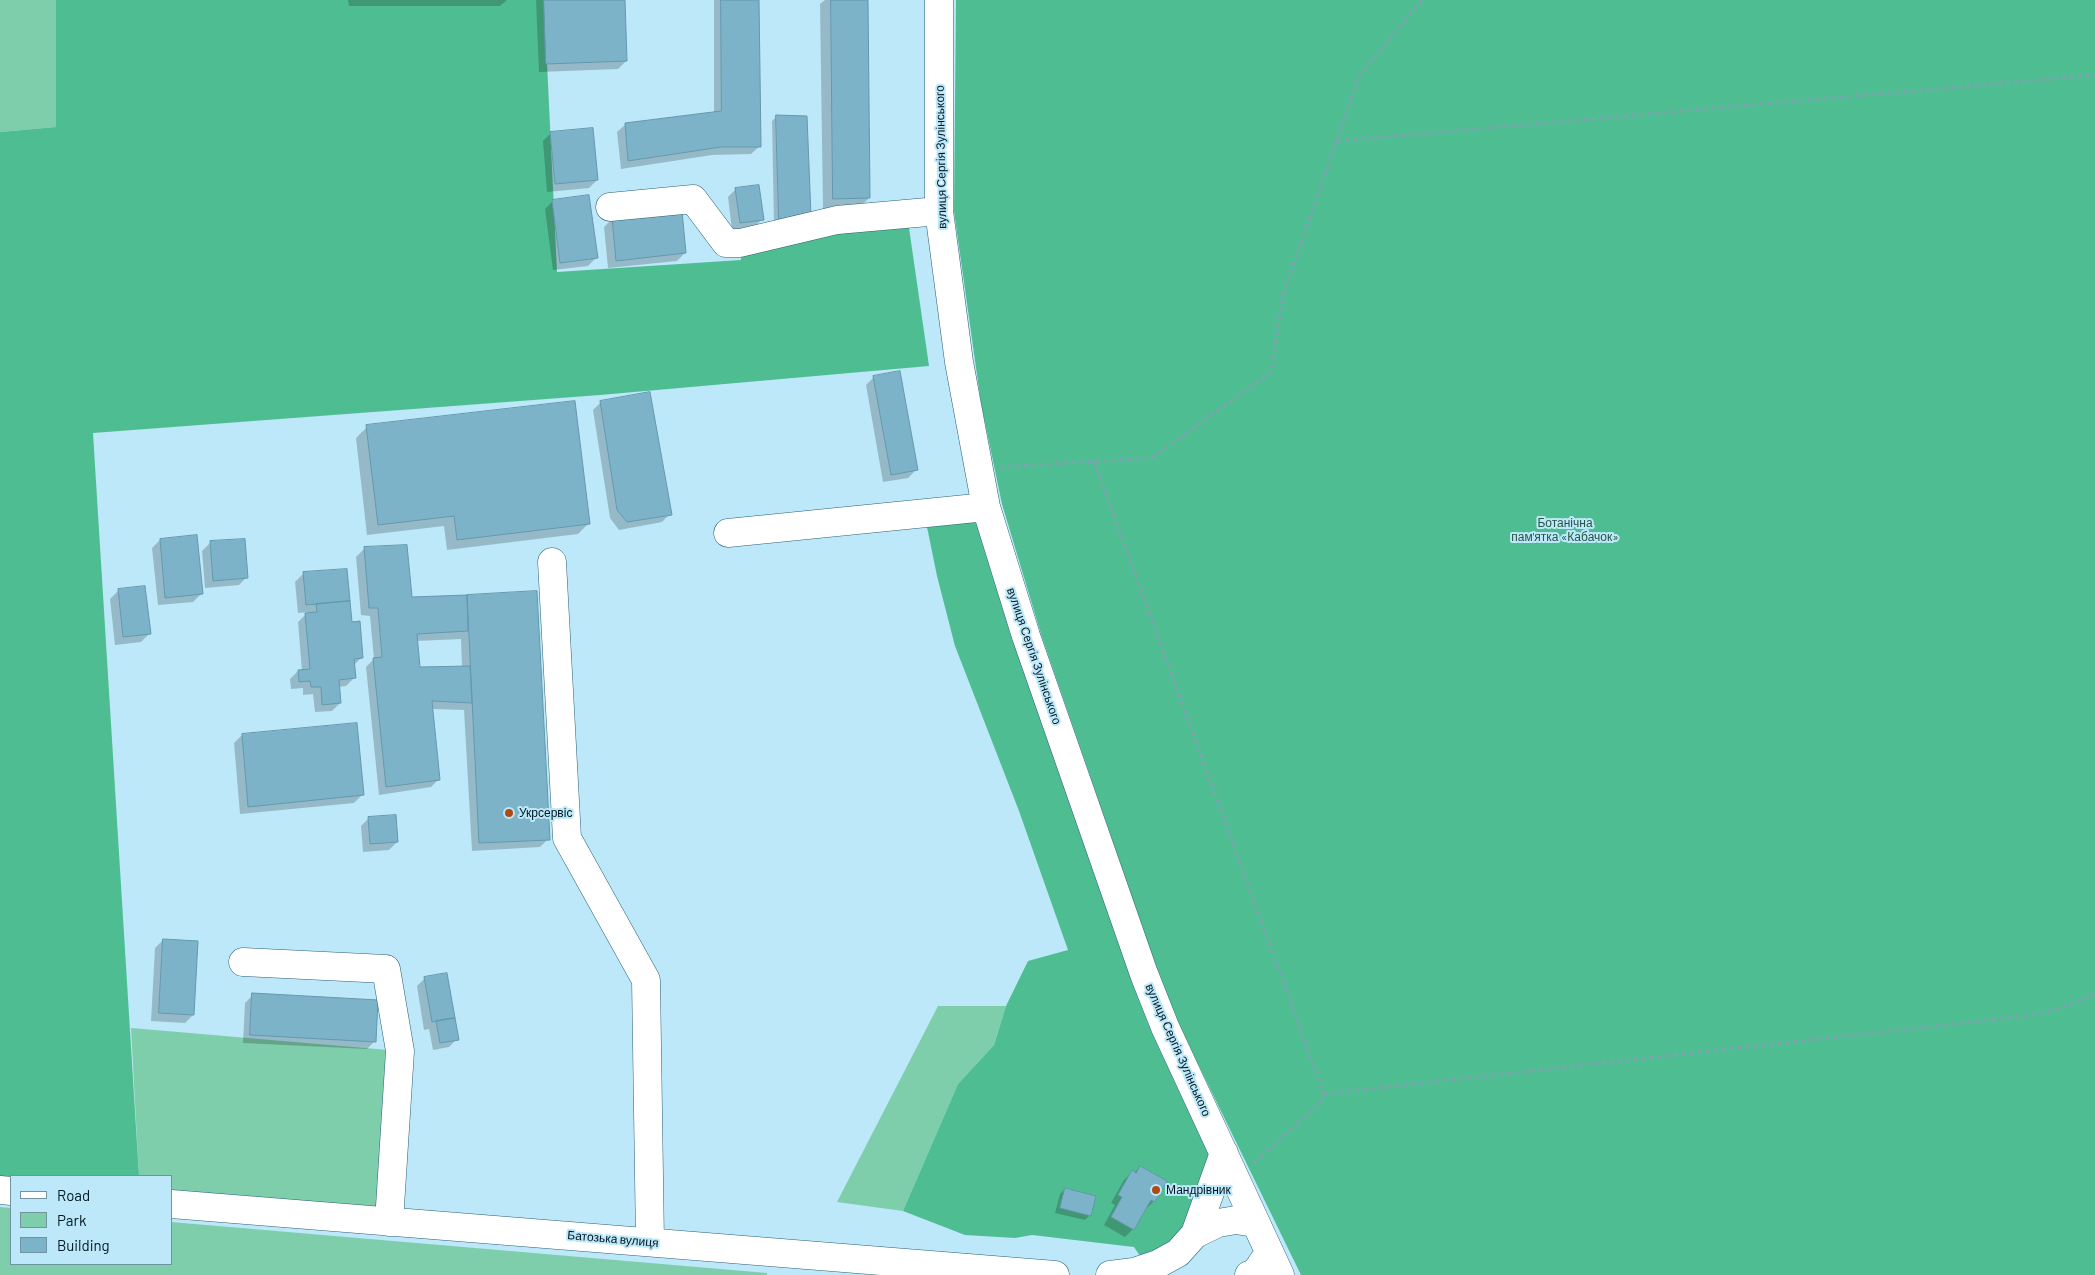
<!DOCTYPE html>
<html>
<head>
<meta charset="utf-8">
<style>
  body { margin:0 }
  #map { position:relative; width:2095px; height:1275px; overflow:hidden; background:#bce8fa; font-family:Barlow,sans-serif }
  canvas { display:block }
  .legend { position:absolute; left:10px; top:1175px; width:162px; height:90px; box-sizing:border-box; background:#bce8fa; border:1px solid #7294a2; margin:0; padding:6px 9px; list-style:none; font-size:15px; color:#02171f }
  .legend li { display:flex; align-items:center; gap:10px; height:25px }
  .legend b { width:25px; border:1px solid #7294a2 }
</style>
</head>
<body>
<div id="map">
<canvas width="2095" height="1275"></canvas>
<ul class="legend">
<li><b style="height:6px;background:#fff"></b>Road</li>
<li><b style="height:14px;background:#7eceab"></b>Park</li>
<li><b style="height:14px;background:#7db3c8"></b>Building</li>
</ul>
</div>
<script>
const g = document.querySelector('canvas').getContext('2d');
g.lineJoin = 'round';
function fillPath(path, color) { g.fillStyle = color; g.fill(path, 'evenodd'); }
function strokePath(path, color, width, dash) { g.strokeStyle = color; g.lineWidth = width; g.lineCap = dash ? 'butt' : 'round'; g.setLineDash(dash || []); g.stroke(path); }
function drawText(font, color, halo, rows, align = 'center') {
  g.font = font + ' Barlow,sans-serif'; g.lineWidth = 4; g.setLineDash([]); g.textBaseline = 'middle'; g.strokeStyle = halo; g.fillStyle = color; for (const [text, x, y, turn = 0] of rows) {
    g.save(); g.translate(x, y); g.rotate((+turn || 0) * Math.PI / 180); g.textAlign = isNaN(turn) ? turn : align; if (halo) g.strokeText(text, 0, 0); g.fillText(text, 0, 0); g.restore();
  }
}
fillPath(new Path2D(`
  M0,0H56V127L0,132Z
  M938,1006H1006L994,1045L958,1084L903,1211L837,1202Z
  M131,1028L400,1051L389,1222L171,1204V1176H139Z
  M0,1207L11,1208V1264H171V1222L767,1273V1275H0Z`), '#7eceab');
fillPath(new Path2D(`
  M56,0H544L557,272L741,260L740,243L907,214L929,366L600,395L93,433L139,1176H11V1191L0,1190V132L56,127Z
  M956,0H2095V1275H1301L1177,1021L1157,969L1041,634L1002,504L981,403L954,211Z
  M986,507L1224,1153L1195,1234L1142,1259L1134,1247L1032,1235L1015,1238L965,1235L903,1211L958,1084L994,1045L1006,1006L1028,961L1068,950L1019,811L955,646L937,576L926,522Z`), '#4fbd92');
fillPath(new Path2D(`
  M348,0H507L500,6H349Z
  M536,0H624L626,61L618,69L539,72Z
  M714,0H758L760,146L751,154L712,155L621,169L617,132L626,124L714,113Z
  M825,0H867L869,198L858,209H823L820,4Z
  M777,116L810,216L774,224L772,121Z
  M551,133L597,180L589,188L547,192L543,141Z
  M736,189L762,219L754,228L732,230L728,197Z
  M553,201L596,258L588,266L553,270L545,209Z
  M612,219L685,253L677,261L608,268L604,227Z
  M874,377L916,470L908,478L883,482L866,385Z
  M601,402L670,514L662,522L619,530L610,518L593,410Z
  M367,427L589,523L578,534L447,550L444,526L367,535L356,438Z
  M160,540L201,594L193,602L158,605L152,548Z
  M210,543L247,577L239,585L205,588L202,551Z
  M364,549L411,599L536,593L548,839L540,847L472,851L464,710L432,709L439,779L431,787L379,795L366,667L374,659L370,616L361,615L356,557ZM461,639L462,667L419,668L416,641Z
  M303,574L351,624L362,657L353,666L354,678L346,686L338,687L340,703L332,711L315,712L313,694L303,695V688L291,689L290,679L298,671H302L298,622L308,612L298,613L295,582Z
  M118,591L149,634L141,642L115,645L110,599Z
  M242,735L362,795L354,803L240,814L234,743Z
  M369,818L397,842L389,850L363,852L361,826Z
  M163,940L193,1015L185,1023L151,1021L155,948Z
  M425,978L457,1039L449,1047L433,1050L429,1029L424,1030L417,986Z
  M253,995L375,1041L367,1049L243,1043L245,1003Z
  M1140,1167L1154,1201L1146,1209H1145L1133,1229L1125,1237L1104,1225L1115,1205L1111,1203L1124,1180L1132,1172L1134,1173Z
  M1065,1189L1090,1215L1085,1220L1055,1213L1060,1194Z`), '#0003');
const building = new Path2D(`
  M544,0H625L627,61L546,64Z
  M721,0H759L761,147H721L628,161L625,123L721,111Z
  M831,0H868L870,198L833,199Z
  M776,115L807,116L811,216L779,220Z
  M593,128L598,180L555,184L550,132Z
  M759,185L764,220L740,223L735,188Z
  M589,195L598,258L560,263L552,200Z
  M682,211L686,253L616,261L612,218Z
  M900,371L918,470L891,475L873,376Z
  M650,392L672,515L627,522L617,510L600,401Z
  M575,401L590,524L457,540L454,516L378,525L366,425Z
  M197,535L203,594L165,598L160,539Z
  M245,539L248,578L213,581L210,541Z
  M407,545L412,597L467,595L468,631L417,634L420,667L470,666L472,703L432,701L440,780L386,787L373,658L382,657L378,608H369L364,547Z
  M347,569L350,601L306,605L303,572Z
  M145,586L151,634L123,637L118,589Z
  M537,591L550,840L479,843L467,595Z
  M350,601L352,622L360,621L363,658L354,659L356,678L339,680L341,703L322,705L321,687H311L310,681L299,682L298,670L310,669L305,613L317,612L316,604Z
  M357,723L364,795L248,807L242,734Z
  M396,815L398,842L370,844L368,817Z
  M163,939L198,941L194,1015L159,1013Z
  M447,973L455,1018L432,1022L424,977Z
  M252,993L378,1000L376,1042L250,1035Z
  M455,1018L459,1040L440,1043L436,1021Z
  M1140,1166L1167,1181L1155,1202L1151,1200L1134,1230L1111,1217L1122,1197L1118,1195L1132,1170L1136,1173Z
  M1065,1188L1096,1196L1091,1216L1060,1208Z`);
fillPath(building, '#7db3c8');
strokePath(building, '#6398ad', 1);
const minor = new Path2D(`
  M939,0V211L959,362L986,507L1026,636L1144,974L1165,1027L1280,1275
  M610,207L693,199L726,243H740L837,220L939,211
  M728,533L986,507
  M552,562L567,838L646,980L650,1242
  M243,962L386,969L400,1051L389,1222
  M0,1190L11,1191
  M171,1204L1055,1275
  M1195,1234L1224,1153
  M1110,1275L1134,1272L1158,1264L1178,1253L1195,1234L1218,1223L1236,1220L1255,1223
  M1249,1275L1256,1272L1269,1253`);
strokePath(minor, '#2b6174', 29);
strokePath(new Path2D(`
  M1337,141L2095,75
  M1094,461L1324,1094L1321,1102L1253,1164
  M1000,467L1152,458L1271,372L1283,295L1359,76L1422,0
  M1324,1094L2025,1016L2055,1010L2095,994`), '#7da2b0', 3, [4, 4]);
strokePath(minor, '#fff', 28);
for (const [x, y, r, color] of [
  [509,813,5,"#ae4b15"],
  [1156,1190,5,"#ae4b15"]
]) { const dot = new Path2D(); dot.arc(x, y, r, 0, 2 * Math.PI); g.fillStyle = color; g.fill(dot); strokePath(dot, '#bce8fa', 2); }
drawText('12px', '#02171f', '#bce8fa', [
  ["вулиця Сергія Зулінського",941,157,-91],
  ["вулиця Сергія Зулінського",1034,656,71],
  ["вулиця Сергія Зулінського",1178,1050,66],
  ["Батозька вулиця",613,1239,5]
]);
drawText('12px', '#285543', '#bce8fa', [
  ["Ботанічна",1565,523],
  ["пам'ятка «Кабачок»",1565,537]
]);
drawText('12px', '#02171f', '#bce8fa', [
  ["Укрсервіс",519,813],
  ["Мандрівник",1166,1190]
], 'left');
</script>
</body>
</html>
